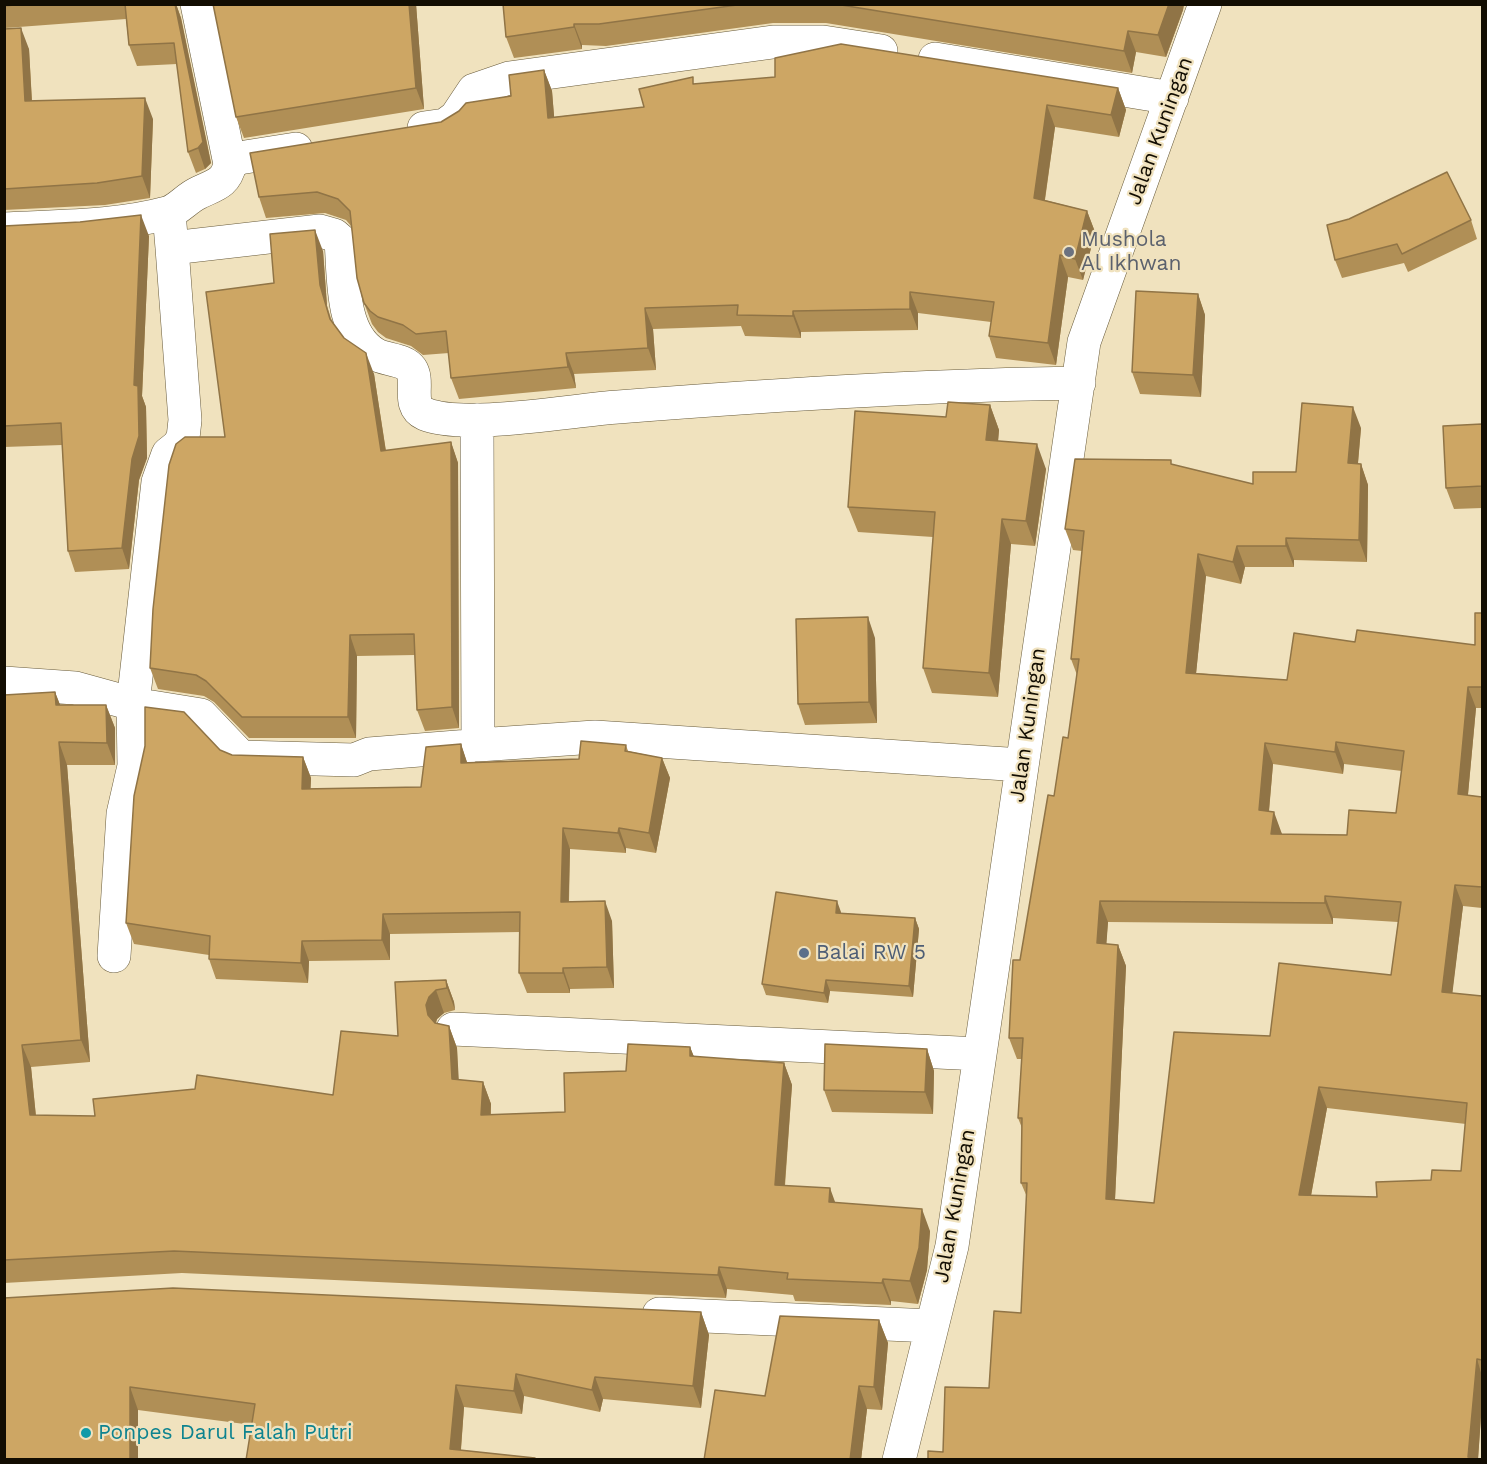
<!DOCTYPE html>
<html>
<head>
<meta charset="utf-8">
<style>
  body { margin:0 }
  #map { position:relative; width:1487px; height:1464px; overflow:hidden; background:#f0e2be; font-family:"Work Sans",sans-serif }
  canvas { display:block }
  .frame { position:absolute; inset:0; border:6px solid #120d02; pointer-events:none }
</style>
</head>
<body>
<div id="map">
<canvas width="1487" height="1464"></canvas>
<div class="frame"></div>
</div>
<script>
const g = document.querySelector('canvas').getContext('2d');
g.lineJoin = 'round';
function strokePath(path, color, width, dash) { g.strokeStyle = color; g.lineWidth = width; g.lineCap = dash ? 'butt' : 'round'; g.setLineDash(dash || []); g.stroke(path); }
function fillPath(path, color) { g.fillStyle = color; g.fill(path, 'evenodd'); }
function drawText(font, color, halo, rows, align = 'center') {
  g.font = font + ' "Work Sans",sans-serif'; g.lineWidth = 4.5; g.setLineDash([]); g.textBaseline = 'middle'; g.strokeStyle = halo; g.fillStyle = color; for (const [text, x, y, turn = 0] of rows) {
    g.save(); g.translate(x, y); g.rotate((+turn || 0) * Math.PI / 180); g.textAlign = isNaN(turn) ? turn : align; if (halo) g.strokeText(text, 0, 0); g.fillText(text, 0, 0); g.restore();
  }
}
const street = new Path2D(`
  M197,4L230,164
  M935,59L1172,98
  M424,128L445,125L456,117L474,90L509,78L773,42H823L881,51
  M169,213L172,248L320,231L334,235L341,241C344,276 340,334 375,354C385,360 404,359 411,369C420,382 406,406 425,414C464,430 572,410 618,407C771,395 925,385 1079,383
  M4,229C58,226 115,227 167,213C178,210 187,198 198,193C214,185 226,184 230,164L239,158L296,149
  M477,420L478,745L595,737L1022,765
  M4,683L75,688L133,704L158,482L168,454L178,446L183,438L185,420L172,248
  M114,956L123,814L134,766L133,704L201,715L241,757L354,760L369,754L470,746
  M453,1029L980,1054
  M659,1314L932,1326
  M899,1460L952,1246L1084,342L1205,4`);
strokePath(street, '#685b3b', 34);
strokePath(street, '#fff', 33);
fillPath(new Path2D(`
  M4,4H176L181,18L211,163L205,169L196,173L188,152L177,64L137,66L129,45L126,19L5,28Z
  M213,4H416L424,109L244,138L236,117Z
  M503,4H1184L1183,10L1166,57L1136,52L1132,73L826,23H773L606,46L582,45V49L514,58L506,37Z
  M4,29L29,49L32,101L153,119L150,198L105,205L4,210Z
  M544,70L552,91L554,117L644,107L695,84L1118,88L1126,110L1119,137L1055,127L1045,200L1087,211L1095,232L1083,280L1068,277L1056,365L996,358L989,336L991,322L918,313V330L801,332V338L745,336L741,326L653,329L656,370L574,374L576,388L459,399L451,378L449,353L423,355L411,346L386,338L378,332L372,324L364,303L351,226L346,220L325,213L266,218L259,197L441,122L511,96Z
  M1349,219L1471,220L1477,239L1408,272L1404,263L1342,278L1335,260Z
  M4,226L149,236L142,396L146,407L147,458L139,480L129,569L75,572L68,551L62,445L4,447Z
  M323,251L327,306L332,322L344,338L374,374L386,451L451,442L458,463L459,728L425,731L417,710L415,655L357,656L356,738H249L214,702L204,696L158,689L150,668L274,283Z
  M1198,294L1205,315L1201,397L1140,394L1132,372Z
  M990,405L999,430L998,441L1046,469L1035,546L1011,544L998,697L932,693L923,668L933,537L858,532L848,507L946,417Z
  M1482,424V508L1454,509L1446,488Z
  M1361,428L1358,464H1361L1368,485L1367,562L1294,560V567H1245L1241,584L1206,576L1196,673L1287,680L1355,642L1475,645L1482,613V708H1476L1468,795L1482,797V908L1463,906L1452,993L1482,996V1402L1478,1458L943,1452L989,1388L1021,1313L1027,1197L1021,1183L1022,1128L1018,1118L1022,1059H1017L1009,1038L1020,960L1054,796L1068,738L1077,675L1071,659L1082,551L1073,550L1065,529L1173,465L1253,484L1296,472ZM1273,764L1343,774L1344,764L1402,771L1396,813L1347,835L1282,834L1269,812ZM1333,918L1398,922L1391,975L1270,1036L1154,1203L1115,1200L1126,966L1118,945L1106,944L1108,922L1333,924ZM1327,1108L1466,1124L1461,1171L1377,1197L1311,1196Z
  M875,638L877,723L805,725L798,704Z
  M55,692L60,705H106L115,728V765H67L90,1062L31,1067L36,1116H95L333,1095L398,1036L395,982L446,980L454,1002L455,1010L444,1013L437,1019L436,1023L449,1026L457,1048L458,1080L483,1082L491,1104V1115L565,1112L626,1071L690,1047L694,1057L784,1063L792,1085L785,1186L835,1203L930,1231L927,1270L918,1304L891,1301V1305L795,1301L793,1295L727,1289L726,1298L182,1273L4,1283V695Z
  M461,744L467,763L579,759L626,745L628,751L662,758L670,778L656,853L626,848V853L570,849L569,902L612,921L614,988L570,989V993H527L519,973L520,932L390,934V960L309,961L308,983L216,979L209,959V955L134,944L126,923L220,750L232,755L303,757L311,778L310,789L421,787Z
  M841,912V913L915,918L919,929L913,997L830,991L828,1003L766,995L762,984Z
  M927,1049L934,1071L933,1114L832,1112L824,1090Z
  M4,1298L701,1312L709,1335L701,1408L603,1399L600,1412L524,1396L522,1414L464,1407L461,1450L535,1458V1460H246L252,1425L138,1410V1460H4Z
  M879,1320L888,1343L882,1410L867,1409L861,1460H704L765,1396Z`), '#b08f56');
fillPath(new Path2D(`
  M175,4H176L181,18L211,163L205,169L198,148Z
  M409,4H416L424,109L416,88Z
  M1169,4H1184L1183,10L1166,57L1158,35Z
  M574,24L582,45V49L574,27Z
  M21,28L29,49L33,123L25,101Z
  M1128,31L1136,52L1132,73L1124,51Z
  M544,70L552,91L556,139L548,118Z
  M1118,88L1126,110L1119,137L1111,115Z
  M145,98L153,119L150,198L142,176Z
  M1047,105L1055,127L1042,219L1034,198Z
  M1087,211L1095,232L1083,280L1075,259Z
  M141,215L149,236L142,396L146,407L147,458L139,480L129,569L122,548L134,385Z
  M315,230L323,251L327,306L338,340L320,285Z
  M1060,255L1068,277L1056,365L1048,343Z
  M910,292L918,313V330L910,309Z
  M1198,294L1205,315L1201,397L1193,375Z
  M645,308L653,329L656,370L648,348Z
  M793,311L801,332V338L793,316Z
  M366,353L374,374L389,472L381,451Z
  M566,353L574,374L576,388L568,367Z
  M990,405L999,430L996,464L986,440Z
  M1353,407L1361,428L1356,484L1348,463Z
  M451,442L458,463L459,728L452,707Z
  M1037,444L1046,469L1035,546L1026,521Z
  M1361,464L1368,485L1367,562L1359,540Z
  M1002,519L1011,544L998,697L989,673Z
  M1286,538L1294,560V567L1286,546Z
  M1237,546L1245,567L1241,584L1233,562Z
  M1198,554L1206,576L1194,694L1186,673Z
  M868,617L875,638L877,723L869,702Z
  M350,635L357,656L356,738L348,717Z
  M1468,687L1476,708L1466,815L1458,794Z
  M55,692L64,715L56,705Z
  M106,705L115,728V765L107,743Z
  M59,742L67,765L90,1062L81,1040Z
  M1336,742L1344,764L1343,774L1335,752Z
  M1265,743L1273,764L1267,832L1259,810Z
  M461,744L468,765L461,763Z
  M303,757L311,778L310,809L302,789Z
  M662,758L670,778L656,853L649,833Z
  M1274,812L1282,834L1279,856L1271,834Z
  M563,828L570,849L568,923L561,902Z
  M619,828L626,848V853L618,833Z
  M1455,885L1463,906L1450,1013L1442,992Z
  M1325,896L1333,918V924L1325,903Z
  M605,901L612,921L614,988L607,967Z
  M837,901L841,912L840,924L836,913Z
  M1100,901L1108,922L1105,964L1097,943Z
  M383,914L390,934V960L382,940Z
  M915,918L919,929L913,997L909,986Z
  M302,941L309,961L308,983L301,963Z
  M1118,945L1126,966L1114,1220L1106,1199Z
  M563,968L570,989V993L563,973Z
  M446,980L454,1002L455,1010L447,988Z
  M826,980L830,991L828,1003L824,993Z
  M436,990L444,1013L437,1019L434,1028L428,1015L426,1005L429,997Z
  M449,1026L457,1048L460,1101L452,1079Z
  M22,1045L31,1067L38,1138L30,1115Z
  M690,1047L699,1069L690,1056Z
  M927,1049L934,1071L933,1114L925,1092Z
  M784,1063L792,1085L783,1207L775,1185Z
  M483,1082L491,1104L489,1137L481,1115Z
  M1319,1087L1327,1108L1307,1217L1299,1195Z
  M830,1188L838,1210L829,1202Z
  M922,1209L930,1231L927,1270L918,1304L910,1281Z
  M719,1267L727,1289L726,1298L718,1275Z
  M883,1279L891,1301V1305L882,1283Z
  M701,1312L709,1335L701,1408L693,1386Z
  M879,1320L888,1343L882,1410L874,1387Z
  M1477,1359L1482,1376V1402L1478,1460L1468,1457Z
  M516,1374L524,1396L522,1414L514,1391Z
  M595,1377L603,1399L600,1412L592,1390Z
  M456,1385L464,1407L460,1460L450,1449Z
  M859,1386L867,1409L861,1460H850Z
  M130,1387L138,1410V1460H130Z`), '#907446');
const building = new Path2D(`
  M4,4H25L4,6Z
  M125,4H175L203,142L198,148L188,152L174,43L129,45Z
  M213,4H409L416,88L236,117Z
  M503,4H744L599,24H574V27L506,37Z
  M835,4H1169L1158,35L1128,31L1124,51Z
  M21,28L25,101L145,98L142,176L97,183L4,189V29Z
  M841,44L1118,88L1111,115L1047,105L1034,198L1087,211L1075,259L1060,255L1048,343L989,336L994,302L910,292V309L793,311V316L737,315L738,305L645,308L648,348L566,353L568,367L451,378L446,331L416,334L403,325L378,317L370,311L364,303L357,278L350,211L338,199L317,192L259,197L250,153L441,122L459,111L466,103L511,96L509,75L544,70L548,118L644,107L639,89L693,77V84L775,77V58Z
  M1447,172L1471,220L1402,254L1397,244L1335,260L1327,225L1349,219Z
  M141,215L134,385L138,386L139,436L132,459L122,548L68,551L61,423L4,426V226L80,222Z
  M315,230L320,285L330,319L344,338L366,353L381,451L451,442L452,707L417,710L414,634L350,635L348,717H242L206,681L196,675L150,668L153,609L169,465L176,444L185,437H225L206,292L274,283L270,234Z
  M1136,291L1198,294L1193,375L1132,372Z
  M948,402L990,405L986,440L1037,444L1026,521L1002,519L989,673L923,668L935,512L848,507L855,411L946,417Z
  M1302,403L1353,407L1348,463L1361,464L1359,540L1286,538V546H1237L1233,562L1198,554L1186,673L1287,680L1294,633L1355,642L1357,630L1475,645V613H1482V687H1468L1458,794L1482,797V887L1455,885L1442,992L1482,996V1360L1477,1359L1468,1457L1482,1460H928V1451L943,1452L945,1387L989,1388L994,1311L1021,1313L1027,1183H1021L1022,1118H1018L1023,1038H1009L1013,960H1020L1048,795L1054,796L1063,737L1068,738L1079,659H1071L1084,531L1065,529L1075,459L1171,460V464L1253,484V472H1296ZM1336,742L1404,751L1396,813L1349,810L1347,835L1271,834L1274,812L1259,810L1265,743L1335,752ZM1325,896L1401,902L1391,975L1279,963L1270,1036L1174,1032L1154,1203L1106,1199L1118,945L1097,943L1100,901L1325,903ZM1319,1087L1467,1103L1461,1171L1432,1170L1431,1180L1376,1182L1377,1197L1299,1195Z
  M1482,424V486L1446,488L1443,426Z
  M868,617L869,702L798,704L796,619Z
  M55,692L56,705H106L107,743L59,742L81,1040L22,1045L30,1115L95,1116L93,1099L195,1089L197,1075L333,1095L341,1031L398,1036L395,982L446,980L447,988L436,990L429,997L426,1005L428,1015L435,1023L449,1026L452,1079L483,1082L481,1115L565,1112L564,1073L626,1071L628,1044L690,1047V1056L784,1063L775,1185L830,1188L829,1202L922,1209L919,1248L910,1281L883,1279L882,1283L787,1279L788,1273L719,1267L718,1275L174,1251L4,1260V695Z
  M145,707L184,712L220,750L232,755L303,757L302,789L421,787L426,747L461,744V763L579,759L581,741L626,745L625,751L662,758L649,833L619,828L618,833L563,828L561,902L605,901L607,967L563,968V973H519L520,912L383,914L382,940L302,941L301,963L209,959L210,936L126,923L134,796L145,746Z
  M776,892L837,901L836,913L915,918L909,986L826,980L824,993L762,984Z
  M825,1044L927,1049L925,1092L824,1090Z
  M173,1288L701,1312L693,1386L595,1377L592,1390L516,1374L514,1391L456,1385L450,1449L535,1458V1460H246L255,1404L130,1387V1460H4V1298Z
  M780,1316L879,1320L874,1387L859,1386L850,1460H704L715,1390L765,1396Z`);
fillPath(building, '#cda664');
strokePath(building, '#907446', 1.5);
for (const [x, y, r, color] of [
  [1069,252,6,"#6b7280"],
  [804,953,6,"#5c6f8a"],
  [86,1433,6,"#0f9aa8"]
]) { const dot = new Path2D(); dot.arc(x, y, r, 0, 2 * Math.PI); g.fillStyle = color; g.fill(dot); strokePath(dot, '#f0e2be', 2); }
drawText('21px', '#120d02', '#f0e2be', [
  ["Jalan Kuningan",1160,131,-70],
  ["Jalan Kuningan",1028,725,-82],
  ["Jalan Kuningan",955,1206,-80]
]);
drawText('21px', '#5b616d', '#f0e2be', [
  ["Mushola",1081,240],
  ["Al Ikhwan",1081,264]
], 'left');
drawText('21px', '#4e5e75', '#f0e2be', [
  ["Balai RW 5",816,953]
], 'left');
drawText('21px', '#0d838f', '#f0e2be', [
  ["Ponpes Darul Falah Putri",98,1433]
], 'left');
</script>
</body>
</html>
